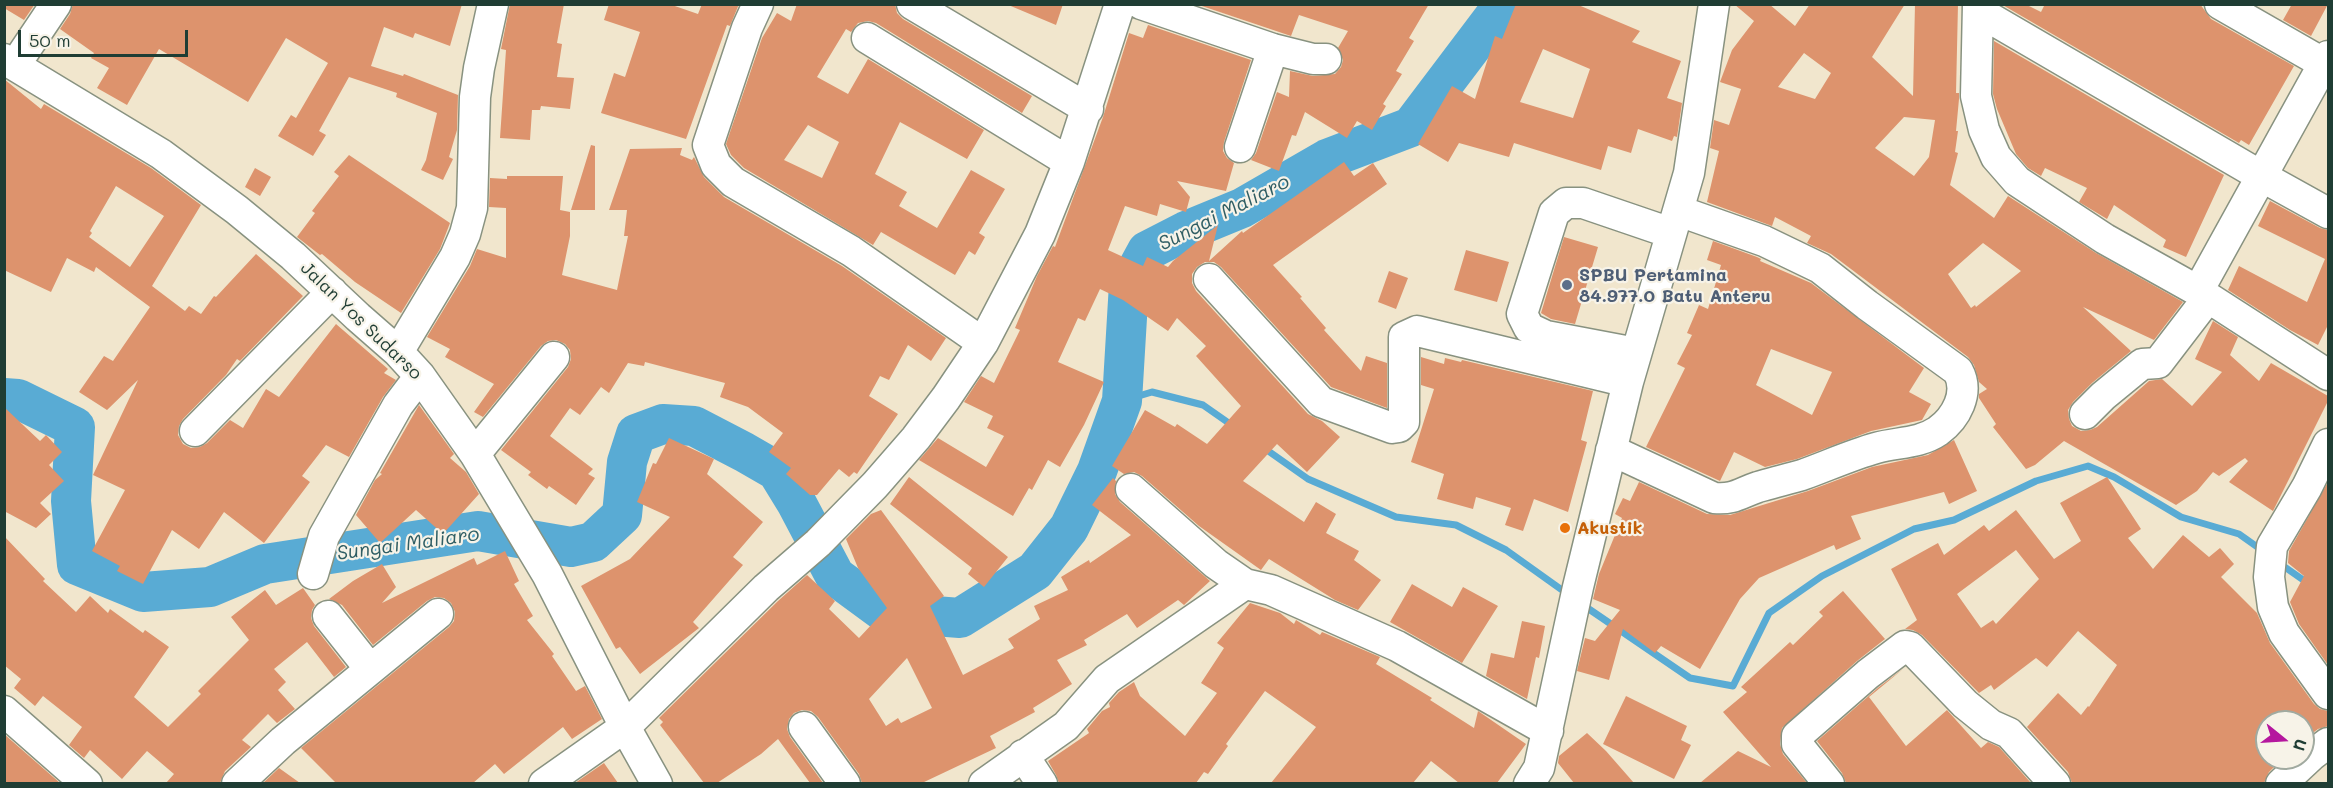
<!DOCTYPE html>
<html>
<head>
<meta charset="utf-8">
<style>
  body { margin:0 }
  #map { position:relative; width:2333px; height:788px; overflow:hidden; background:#f1e6cd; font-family:Mali,sans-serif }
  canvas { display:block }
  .frame { position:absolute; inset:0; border:6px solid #1f3d34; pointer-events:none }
  .north { position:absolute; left:2255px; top:710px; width:60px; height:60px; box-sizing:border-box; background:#f7f3e8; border:2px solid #a1aaa0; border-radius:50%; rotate:108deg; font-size:16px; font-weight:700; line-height:24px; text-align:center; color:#1f3d34 }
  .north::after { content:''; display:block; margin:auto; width:21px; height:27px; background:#b5179e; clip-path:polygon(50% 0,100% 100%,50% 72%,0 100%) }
  .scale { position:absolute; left:18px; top:30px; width:170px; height:27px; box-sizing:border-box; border:3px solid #1f3d34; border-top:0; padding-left:8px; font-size:18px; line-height:21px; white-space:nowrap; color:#1f3d34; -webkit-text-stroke:4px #f7f3e8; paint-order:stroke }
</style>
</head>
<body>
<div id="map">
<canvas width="2333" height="788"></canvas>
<div class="frame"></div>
<div class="north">U</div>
<div class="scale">50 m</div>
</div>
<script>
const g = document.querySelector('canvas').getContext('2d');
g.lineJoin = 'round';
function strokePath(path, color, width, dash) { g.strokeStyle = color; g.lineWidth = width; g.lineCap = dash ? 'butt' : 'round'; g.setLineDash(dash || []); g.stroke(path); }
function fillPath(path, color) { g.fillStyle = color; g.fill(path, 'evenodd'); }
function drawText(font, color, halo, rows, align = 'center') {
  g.font = font + ' Mali,sans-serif'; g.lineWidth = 4.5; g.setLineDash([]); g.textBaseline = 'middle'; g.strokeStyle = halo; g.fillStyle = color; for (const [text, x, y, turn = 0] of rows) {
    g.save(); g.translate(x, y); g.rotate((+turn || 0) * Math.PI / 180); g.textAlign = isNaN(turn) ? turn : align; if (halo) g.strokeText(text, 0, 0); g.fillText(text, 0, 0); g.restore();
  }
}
strokePath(new Path2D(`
  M1122,401L1152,392L1203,405L1233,426
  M1264,448L1308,479L1396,517L1456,525L1506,550L1569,595
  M2279,563L2309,584
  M1583,605L1690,678L1733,686L1769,613L1822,576L1914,529L1954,520L2036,481L2088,466L2114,477L2181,517L2239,534L2263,551`), '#59abd4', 7);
strokePath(new Path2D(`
  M4,398L18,399L75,427L71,501L77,565L143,592L210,587L265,564L478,531L571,547L593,542L622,515L627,462L636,434L663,424L694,426L744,452L777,471L796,502L835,576L884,612L960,618L1035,571L1069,528L1097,471L1122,401L1129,284L1147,251L1186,231L1242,208L1327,159L1411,127L1504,4`), '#59abd4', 40);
fillPath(new Path2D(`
  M4,4H35L24,20L4,8Z
  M73,4H462L450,46L415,33L413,38L384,27L371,66L403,76L404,74L458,95L457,130L449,157L453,159L443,180L421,170L426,160L437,113L396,97L397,93L349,77L319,131L326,135L313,156L278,136L291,115L296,118L328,63L286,38L248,102L159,49L127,105L97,88L109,68L91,58L94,53L60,29L70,14Z
  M510,4H564L557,43L562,44L557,77L574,78L570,109L541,106L540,110H532L530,140L500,138L506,50L501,49Z
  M609,4H669L698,14L702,4H739L730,26L727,25L686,139L601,113L614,73L625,77L640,32L604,20Z
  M797,4H895L897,13L903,19L1032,96L1022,113L876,23L868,21L858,23L851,32L846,29L817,77L848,94L868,59L984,130L967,159L900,122L875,174L907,192L899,206L937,228L971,170L1005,189L979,233L985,237L975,255L969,251L955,275L881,232L873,245L744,168L731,155L726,144L762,38L777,13L791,21ZM808,125L839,142L822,178L784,160Z
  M1006,4H1063L1056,25Z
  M1196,4H1429L1409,38L1414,41L1396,71L1402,74L1383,104L1386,106L1372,130L1357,121L1347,138L1305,112L1296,136L1292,135L1279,171L1251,160L1256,153L1277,92L1289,97L1290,71L1313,76L1335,74L1341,67L1343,60L1338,48L1348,31L1299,15L1291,36Z
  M1516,4H1576L1640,31L1632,42L1681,61L1667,98L1682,103L1677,137L1674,136L1672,141L1638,129L1631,153L1608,146L1601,170L1514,143L1509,157L1459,143L1448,162L1418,144L1452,86L1475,99L1495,36L1502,39ZM1543,49L1590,69L1573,118L1520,102Z
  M1734,4H1769L1795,26L1810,4H1905L1872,57L1913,96L1915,4H1958L1956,93H1959V99L1956,131H1958L1955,152L1958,153L1950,185L1994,218L2008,196L2096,253L2183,302L2154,340L2083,307L2131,351L2092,383L2073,402L2068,410L2069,419L2072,426L2081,431L2090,430L2097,427L2149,381L2162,379L2192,406L2222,372L2195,359L2213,321L2238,337L2230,355L2259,381L2271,363L2328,396V401L2273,511L2229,482L2248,461L2245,458L2219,476L2213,472L2197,491L2176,505L2064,441L2035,465L2026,469L1993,427L1996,424L1979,398V394L1987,389L1979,382L1974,365L1968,357L1831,254L1807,243L1811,236L1775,217L1772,226L1707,202L1719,151L1710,148L1714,120L1729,125L1741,89L1720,82L1732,50L1754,21ZM1804,53L1831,73L1815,99L1778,87ZM1904,117L1935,120L1929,157L1914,176L1875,148ZM1983,243L2021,271L1976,307L1975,305L1971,308L1948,274Z
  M2001,4H2025L2041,12L2045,4H2200L2211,19L2294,66L2249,145L2241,140L2239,143Z
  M2292,4H2328L2311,36L2283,20Z
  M1148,25L1251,60L1224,142L1223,151L1227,158L1234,163L1226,191L1177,181L1190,197L1186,212L1160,204L1157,216L1125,206L1108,250L1143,266L1147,257L1168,267L1173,261L1218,225L1209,261L1242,231L1243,233L1344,162L1354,176L1373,163L1387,184L1273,265L1302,297L1300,298L1326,328L1324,330L1361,371L1366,356L1387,363V408L1331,387L1221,267L1214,262H1205L1197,267L1192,274V283L1196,291L1308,414L1322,421L1340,437L1307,472L1277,444L1243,481L1304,522L1316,502L1336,514L1326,533L1359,551L1354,560L1381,580L1358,610L1335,600L1269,559L1261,570L1199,526L1142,476L1134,472L1124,474L1112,466L1145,410L1175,427L1177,424L1207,444L1241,406L1196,356L1206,346L1177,318L1168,331L1123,300L1100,289L1085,321L1078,318L1058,362L1104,382L1084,425L1060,467L1048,460L1032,490L1029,488L1013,516L919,460L938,438L986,467L1004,436L987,428L993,416L964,402L981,376L994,383L1020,330L1015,328L1037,276L1053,246L1055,247L1103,117L1129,33L1143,38Z
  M1994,41L2224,175L2186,257L2163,247L2166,240L2114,205L2107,219L2079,202L2087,188L2045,168L2041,176L2028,168L2016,154L1997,109L1993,94Z
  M4,79L41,109L44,104L151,168L201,205L152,286L185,311L189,306L201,314L214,296L216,297L256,254L303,296L240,361L237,359L226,375L183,419L179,426L178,435L183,444L191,448L200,447L207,443L230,420L243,428L266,389L279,397L336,324L388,369L384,373L396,380L383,397L349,457L326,445L302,476L310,482L264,543L224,512L199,549L172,530L143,584L117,571L120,566L92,551L125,490L93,475L138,380L107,410L79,392L104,356L113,361L150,307L96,267L94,272L67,258L51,292L4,270ZM116,186L164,216L130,267L89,237L92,233L90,231Z
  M591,145L595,146V210H571Z
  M682,148L680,155L692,160L694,157L704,177L724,197L842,266L946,338L931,361L908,345L889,380L880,376L869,396L898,414L857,474L854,472L849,477L839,469L817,495H810L786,474L791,468L769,452L783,433L748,407L720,397L725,383L645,362L644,366L628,363L609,393L601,387L580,415L570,408L550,436L593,469L588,474L595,478L576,505L549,486L547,489L528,475L531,472L501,450L568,367L571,359L570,350L565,344L556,340L548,341L541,346L483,417L474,412L494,384L445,357L450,349L427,337L470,266L477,249L506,258V208L489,207L490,178L507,179V176H563L560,210L570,212V236L562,275L617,290L628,236H624L627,210H609L630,149Z
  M349,155L450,223L440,249L401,313L355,282L322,254L320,255L297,237L315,213L312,211L339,176L334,172Z
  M255,168L271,177L260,196L245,187Z
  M2270,201L2320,228L2328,230V325L2318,345L2290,330L2228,290L2239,266L2307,302L2325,259L2258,226Z
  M1564,237L1598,247L1575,324L1551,319L1541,313Z
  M1713,241L1757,257L1761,259L1760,261L1811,283L1924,368L1909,392L1931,404L1922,420L1871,431L1797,459L1765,467L1734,452L1720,481L1646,447L1685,368L1677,364L1692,335L1687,333L1699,305L1708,309L1721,265L1707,260ZM1771,349L1832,372L1812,415L1756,385Z
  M1466,250L1509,262L1497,302L1454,290Z
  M1389,271L1408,278L1396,309L1378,302Z
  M1421,357L1444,364L1445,358L1461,362L1462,360L1593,391L1581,440L1587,442L1568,512L1534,499L1523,531L1505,525L1511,508L1476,497L1473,509L1437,499L1444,474L1411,462L1434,389L1421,385Z
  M419,405L454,454L450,458L466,472L479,494L443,534L416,510L380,543L356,515L375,480L382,474L380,473Z
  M4,407L40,441L46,435L62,452L49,465L64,481L40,503L51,514L36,528L4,511Z
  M669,438L714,459L707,474L763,522L733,557L743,565L693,622L699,628L640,674L620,647L616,649L581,586L630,559L670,517L637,502L653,463L656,464Z
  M1954,440L1977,491L1949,504L1944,492L1851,516L1861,539L1836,550L1834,545L1759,578L1740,599L1700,669L1661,646L1655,653L1623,629L1609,680L1577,671L1585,638L1595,641L1620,610L1593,599L1599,574L1622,518L1615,514L1623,498L1630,501L1639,482L1707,514L1730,515L1808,491L1872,467L1928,455Z
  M909,477L1008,557L984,587L968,574L972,568L890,504Z
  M2107,477L2141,529L2128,538L2153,569L2183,535L2209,557L2220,548L2234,564L2221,577L2257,613L2270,643L2314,704L2320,709L2328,711V726L2318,729L2306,738L2303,734V722H2267V758L2276,765L2269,772L2264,783H2072L2068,772L2027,727L2058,693L2081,715L2088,706L2089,707L2117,665L2078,631L2047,667L2036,658L1994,690L1991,685L1979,693L1922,635L1913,630L1905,629L1917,620L1891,569L1938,543L1944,555L1984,525L1989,531L2016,510L2054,559L2081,541L2060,503ZM2016,550L2039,579L1996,624L1993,620L1981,628L1957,594Z
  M1113,478L1116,481L1115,494L1120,502L1210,581L1184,605L1178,600L1137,628L1127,614L1084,640L1087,645L1057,660L1072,684L1033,708L1035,712L990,736L996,748L922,783H862L859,774L818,717L811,711L802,710L794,713L789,719L787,729L790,737L823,783H810L778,739L761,754L717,783H704L660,725L663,722L659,718L778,601L807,575L835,601L829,609L859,638L887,608L858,568L846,539L871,514L881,510L944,596L930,606L963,675L1014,648L1008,639L1040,619L1034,606L1068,590L1061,577L1089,560L1090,563L1131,535L1092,505ZM907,658L932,708L901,723L898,718L886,726L869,699Z
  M2328,482V665L2299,624L2290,602L2304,576L2288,563L2289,551Z
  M4,536L45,579L43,581L76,612L90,596L108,613L110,609L143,633L145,630L169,647L134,697L168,727L201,694L198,691L249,640L231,617L265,590L276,605L303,588L315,605L312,610L311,618L314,626L346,667L334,677L307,642L274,669L286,682L278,690L295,709L277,723L268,714L242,740L251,747L225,771L220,783H166L174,774L147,751L122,779L90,750L84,758L69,745L82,727L43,696L35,706L14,688L21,679L4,665Z
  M505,551L519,581L514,584L533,616L527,620L554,654L552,656L576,691L585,686L602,719L572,739L563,727L504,774L495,764L473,783H336L301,748L449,627L454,621L455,612L451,603L444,598L435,597L427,601L373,645L342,605L329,599L353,581L382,564L396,587L382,603L474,558L477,565Z
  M1412,584L1452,607L1463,587L1498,606L1462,663L1390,622Z
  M1843,591L1885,639L1857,661L1782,728L1780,744L1783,754L1807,783H1700L1738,751L1771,767L1723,712L1747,692L1741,687L1790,642L1793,645L1823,616L1819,612Z
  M1250,603L1280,613L1294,624L1296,620L1320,635L1322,632L1380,657L1376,664L1432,698L1430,700L1474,728L1478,711L1526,744L1497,783H1459L1431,761L1413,783H1271L1316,727L1265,691L1226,744L1228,746L1208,774L1204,772L1196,783H1059L1056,775L1048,761L1089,733L1087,729L1102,711L1110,707L1109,703L1119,692L1134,682L1140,696L1185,736L1217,693L1201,683L1224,648L1217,643Z
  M1522,621L1545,626L1539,658L1536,657L1527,699L1486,676L1491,653L1514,658Z
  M1903,669L1869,697L1906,746L1947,710L1981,748L1988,742L1999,747L2031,783H1846L1842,773L1817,741L1879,687Z
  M1626,696L1687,726L1681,740L1691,745L1674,779L1603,744Z
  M1587,733L1606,751L1634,783H1574L1558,763L1559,756Z
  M4,734L60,783H4Z
  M604,763L618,783H575Z
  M279,768L300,783H263Z`), '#dd936d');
const minor = new Path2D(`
  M758,4L747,28L708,145L716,165L733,182L851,251L983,343
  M912,4L1088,109
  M1141,4L1273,49L1313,59H1326
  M1978,4L1976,96L1984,130L1996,157L2017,181L2105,239L2198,291L2328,375
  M2220,4L2328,66
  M1978,11L2261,176L2328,213
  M867,38L1069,162
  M4,59L161,154L237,210L293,256L358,317L398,352L420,376L475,454L547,574L625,727L657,784
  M15,65L56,4
  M1240,147L1273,49
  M1209,279L1321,402L1392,428L1399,427L1404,422V337L1417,331L1628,382
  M2198,291L2328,56
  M398,352L455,257L465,234L472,208L475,97L479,68L493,4
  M1636,353L1546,336L1529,328L1522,314L1554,213L1566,203H1583L1671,233
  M2085,414L2103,396L2142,364L2158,363L2207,299
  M195,431L332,292
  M2328,444L2307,487L2272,546L2269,577L2273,607L2284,633L2328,694
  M1611,450L1714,498C1734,500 1740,493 1758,487C1772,483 1787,479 1802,475C1827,466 1851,455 1876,448C1897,442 1919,444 1938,431C1956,418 1970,393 1958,371L1867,305L1820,268L1764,241L1679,211
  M475,454L554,357
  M1131,489L1216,564L1245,584L1271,590L1397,646L1548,731
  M313,574L324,536L398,405L420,376
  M328,616L370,669
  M4,711L87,784
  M804,727L845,784
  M1023,755L1042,784
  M237,784L283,741L438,614
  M544,784L625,727L766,588L818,543L875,485L916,438L946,398L983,343L1040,234L1069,162L1120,4
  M984,784L1066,726L1107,679L1245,584
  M1529,784L1539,768L1578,587L1628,382L1689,173L1714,4
  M1829,784L1797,744V736L1868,674L1905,646L1910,647L1965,704L1991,725L2009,733L2055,784
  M2281,784L2312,755L2328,743`);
strokePath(minor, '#889280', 33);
strokePath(minor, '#fff', 30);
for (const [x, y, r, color] of [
  [1567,285,6,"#5c6f8a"],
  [1565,528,6,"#e8710a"]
]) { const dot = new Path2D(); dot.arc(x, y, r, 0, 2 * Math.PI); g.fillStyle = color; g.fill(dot); strokePath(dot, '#f7f3e8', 2); }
drawText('bold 18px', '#4e5e75', '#f7f3e8', [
  ["SPBU Pertamina",1579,275],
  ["84.977.0 Batu Anteru",1579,296]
], 'left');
drawText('18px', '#1f3d34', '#f7f3e8', [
  ["Jalan Yos Sudarso",361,321,44]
]);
drawText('bold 18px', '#c56008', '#f7f3e8', [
  ["Akustik",1577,528]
], 'left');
drawText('italic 20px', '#305e64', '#f7f3e8', [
  ["Sungai Maliaro",1224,213,-27],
  ["Sungai Maliaro",408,544,-8]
]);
</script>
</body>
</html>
